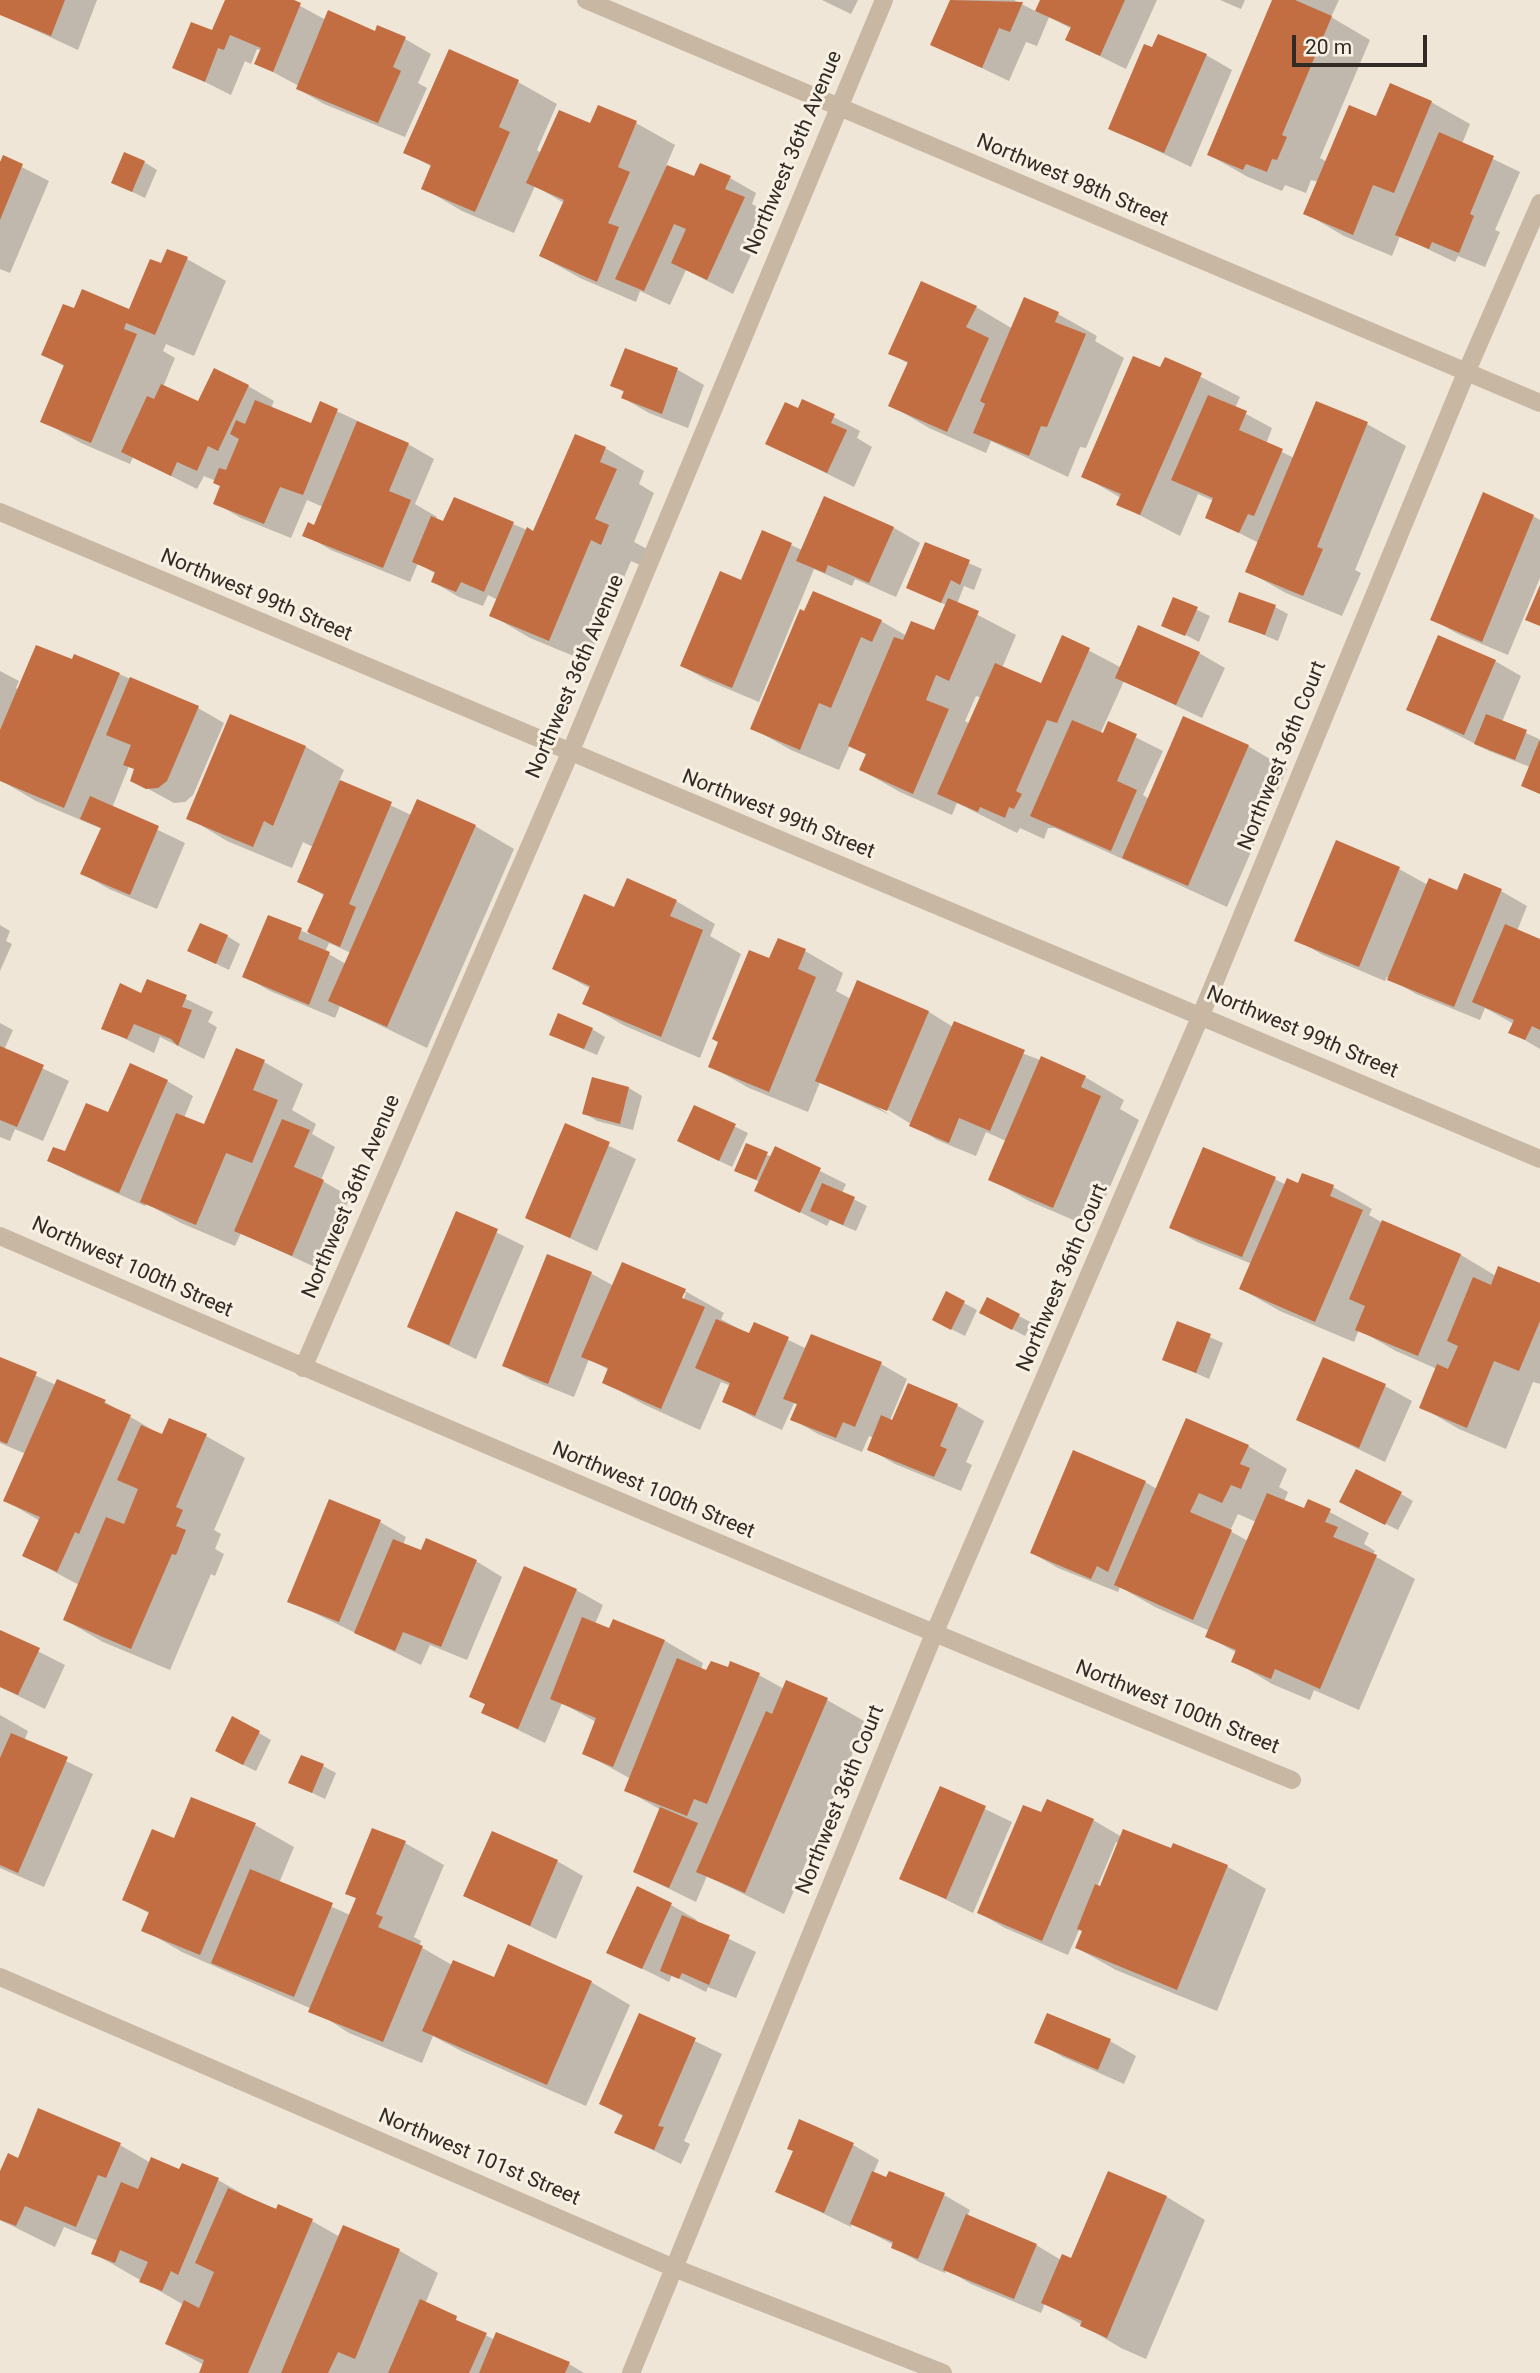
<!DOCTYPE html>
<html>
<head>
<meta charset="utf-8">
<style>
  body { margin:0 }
  #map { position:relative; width:1540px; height:2373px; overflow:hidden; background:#f0e6d7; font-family:Roboto,sans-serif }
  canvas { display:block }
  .scale { position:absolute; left:1292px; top:35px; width:135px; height:32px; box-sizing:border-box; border:4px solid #322b25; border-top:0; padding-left:9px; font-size:21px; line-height:24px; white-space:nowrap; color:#322b25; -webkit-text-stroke:5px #f8f0e3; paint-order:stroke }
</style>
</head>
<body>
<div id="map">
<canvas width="1540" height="2373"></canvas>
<div class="scale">20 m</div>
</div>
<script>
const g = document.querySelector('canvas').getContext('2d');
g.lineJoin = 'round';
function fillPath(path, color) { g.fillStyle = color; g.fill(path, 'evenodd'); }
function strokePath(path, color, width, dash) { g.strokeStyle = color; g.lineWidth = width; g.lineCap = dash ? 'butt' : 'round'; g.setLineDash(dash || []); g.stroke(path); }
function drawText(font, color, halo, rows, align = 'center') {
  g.font = font + ' Roboto,sans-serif'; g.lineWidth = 6; g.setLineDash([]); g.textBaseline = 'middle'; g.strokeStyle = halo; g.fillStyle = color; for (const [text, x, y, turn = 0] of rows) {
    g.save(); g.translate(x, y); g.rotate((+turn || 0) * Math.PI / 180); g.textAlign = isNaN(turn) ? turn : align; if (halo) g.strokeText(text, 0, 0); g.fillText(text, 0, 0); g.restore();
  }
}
fillPath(new Path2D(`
  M0,0H97L78,50L0,14Z
  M227,0H289L326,20L405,39L431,54L418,83L427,88L405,137L324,104L298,89L299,86L256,63L262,51L257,49L251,64L245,61L231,95L175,67L213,32Z
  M822,0H858L851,14Z
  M952,0H1014L1037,12L1042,0H1157L1126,69L1067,40L1072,29L1049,17L1037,46L1026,42L1009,81L933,45Z
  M1220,0H1245L1241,9Z
  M1274,0H1339L1331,17L1370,40L1320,158L1327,162L1377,119L1431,102L1470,124L1462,144L1520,172L1495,230L1500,232L1485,267L1458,256L1455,262L1400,236L1392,256L1344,236L1305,213L1319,182L1311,180L1306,193L1285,185L1282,191L1248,177L1209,155Z
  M450,51L518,82L557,104L537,150L541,153L591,125L599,107L636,123L675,145L666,166L694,178H730L756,193L752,204L770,214L733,294L686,270L670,305L640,291L636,302L580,278L541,256L564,203L535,186L514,233L462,211L423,188L432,167L406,152Z
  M1206,55L1232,70L1191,167L1110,128Z
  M4,158L49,181L10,273L0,269V163Z
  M144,162L157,170L145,198L126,189Z
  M187,259L226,281L194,356L166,344L163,351L175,358L163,387L199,404L248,386L274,401L271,408L312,425L321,404L408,444L434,459L415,504L437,517L436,519L444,523L513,524L534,533L605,448L644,471L639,484L654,493L634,542L647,549L640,565L631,561L588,662L530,638L491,615L498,600L488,595L483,606L459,597L433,582L436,574L418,563L410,582L331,550L305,535L315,528L323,507L307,500L291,538L241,518L215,503L221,486L216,481L204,476L197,489L133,457L130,464L81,443L43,421L65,367L43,354L75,310L130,311L162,265Z
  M1025,300L1058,314L1097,336L1095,341L1124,358L1086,448L1080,447L1068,477L991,441L986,453L929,428L890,405L909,364L890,353L976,307L1013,329Z
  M626,351L678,370L704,385L688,428L649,413L623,398L625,393L613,385Z
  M1166,359L1240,397L1235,408L1272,428L1266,444L1294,458L1367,424L1406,446L1355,570L1361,573L1342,616L1286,593L1247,571L1259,543L1207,517L1214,501L1198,494L1180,536L1118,504L1121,498L1083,476Z
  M803,401L860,431L857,438L872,447L854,487L767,444L798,411Z
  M825,499L894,528L920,543L896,597L855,579L852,586L814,569L759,702L709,681L682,666L741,582L763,532L802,550Z
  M1533,516L1540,520V578L1508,655L1458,634L1432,619Z
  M926,544L982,569L974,590L964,586L957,604L1016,635L1002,668L1042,686L1063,637L1122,668L1199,653L1225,668L1202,718L1124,681L1100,734L1104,736L1109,724L1163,751L1143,795L1149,799L1248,746L1287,769L1227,907L1055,828H1048L1044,839L1020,828L1017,833L957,803L952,815L900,792L861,770L867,755L850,745L839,770L791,750L752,728L801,612L881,621L907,636L935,632L946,605L908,587ZM976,696L981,698L970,724L965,721Z
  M1174,599L1210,616L1199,642L1174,629Z
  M1275,607L1288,614L1278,641L1230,621Z
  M1495,661L1521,676L1502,722L1539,739L1540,794L1523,785L1530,767L1489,751L1409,710Z
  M73,662L119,674L198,708L224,723L193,795L185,802L174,803L132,780L136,770L129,766L112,808L185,843L157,909L109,889L83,874L102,829L36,801L0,780V671L19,681L16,688L19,690Z
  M231,716L306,747L344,770L339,781L411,815L475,826L514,849L427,1048L340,1006L335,1018L270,991L244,976L269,917L309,934L325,896L299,881L313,847L303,842L292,868L227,841L189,818ZM329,943L351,953L346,964L325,952Z
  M1337,843L1399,869L1428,885L1458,892L1501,891L1527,906L1517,931L1540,941V1049L1511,1032L1514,1024L1485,1008L1480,1020L1416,994L1387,977L1385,981L1323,955L1297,940Z
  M676,901L715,924L710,936L741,954L700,1058L623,1025L585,1003L591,989L555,969L615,910Z
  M0,925L10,931L6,941L12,944L0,971Z
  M227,936L240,944L229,970L190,951Z
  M805,951L843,973L836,991L851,999L857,982L929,1012L953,1027L1085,1077L1124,1100L1120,1109L1139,1120L1092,1228L1029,1201L990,1179L1006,1141L986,1132L976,1156L937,1140L880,1105L879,1108L890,1115L820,1082L808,1112L749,1088L710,1066L770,961Z
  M148,981L213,1012L208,1022L217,1027L204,1059L160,1037L154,1053L103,1028L142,995Z
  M0,1023L13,1030L4,1050L69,1081L43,1141L15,1129L10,1141L0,1137Z
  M592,1029L605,1037L597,1055L564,1041Z
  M264,1062L303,1084L292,1110L316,1124L312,1134L335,1147L321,1180L350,1197L319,1269L241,1233L235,1246L181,1223L147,1204L145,1206L76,1175L49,1160L66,1154L109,1114L167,1081L193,1096L184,1118L205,1127Z
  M593,1079L629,1088L642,1096L633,1130L597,1121L584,1113Z
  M695,1107L748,1133L732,1167L692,1148Z
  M566,1125L636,1159L597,1251L527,1218Z
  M747,1145L772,1157L776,1149L846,1184L842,1193L867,1206L856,1231L830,1220L827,1226L757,1190L760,1182L736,1170Z
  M1275,1179L1286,1185L1333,1187L1372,1209L1369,1215L1383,1223L1461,1255L1496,1276L1540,1285V1384L1533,1382L1506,1449L1459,1429L1421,1407L1437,1369L1396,1351L1359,1330L1354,1342L1280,1311L1241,1289L1252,1264L1197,1242L1171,1227Z
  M457,1213L524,1246L476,1359L409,1327Z
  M548,1256L592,1274L614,1286L685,1291L724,1313L721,1319L750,1335L755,1324L807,1349L881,1364L907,1379L890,1420L893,1422L909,1385L958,1406L984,1421L966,1462L972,1465L961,1491L895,1464L869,1449L874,1438L869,1436L862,1452L818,1434L792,1419L798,1405L794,1403L782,1430L751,1416L725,1401L731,1386L721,1382L700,1430L643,1404L604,1382L609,1370L589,1359L574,1397L531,1380L504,1365ZM682,1293H686L681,1306Z
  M947,1294L977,1310L965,1336L947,1327Z
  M987,1299L1032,1323L1025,1336L993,1319Z
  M1178,1323L1223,1343L1209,1379L1164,1359Z
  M0,1359L56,1385L105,1402L163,1436H206L245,1458L214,1530L221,1534L215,1549L224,1554L215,1576L211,1574L170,1670L103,1642L65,1620L79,1585L25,1556L40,1521L6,1501L26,1454L0,1443Z
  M1324,1360L1385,1386L1412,1401L1385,1462L1298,1420Z
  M1248,1446L1287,1469L1279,1487L1288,1492L1284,1502L1305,1511L1309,1501L1369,1533L1364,1544L1375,1551L1373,1555L1415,1579L1359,1710L1314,1690L1310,1700L1272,1684L1234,1661L1237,1653L1207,1636L1210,1631L1155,1607L1120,1587L1118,1592L1058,1568L1032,1553L1145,1482L1157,1489ZM1238,1514L1256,1522L1248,1541L1230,1531Z
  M1401,1494L1413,1501L1398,1530L1354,1508Z
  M380,1522L406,1537L403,1545L422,1553L476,1561L502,1577L467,1660L430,1645L421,1665L290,1601Z
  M576,1590L603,1605L595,1624L610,1631L665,1641L703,1663L701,1670L707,1672L729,1669L759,1675L784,1689L827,1700L866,1722L784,1914L707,1876L696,1902L635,1872L661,1810L626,1790L631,1779L584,1753L596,1722L562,1703L545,1743L483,1713L486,1705L471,1696Z
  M0,1632L65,1665L45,1709L0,1687Z
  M0,1715L28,1731L24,1741L93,1774L44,1887L0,1868Z
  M259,1733L271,1740L256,1771L229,1758Z
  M323,1766L336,1773L325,1799L291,1783Z
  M941,1788L1012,1822L973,1913L902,1878Z
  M192,1799L255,1825L294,1847L279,1883L350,1915L357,1899L348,1893L405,1843L444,1865L414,1937L421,1941L419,1946L452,1965L495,1980L591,1982L630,2005L586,2106L463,2052L433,2036L422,2063L349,2033L312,2009L182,1952L144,1930L150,1914L124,1899L175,1840Z
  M1042,1815L1093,1820L1122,1837L1172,1850L1174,1845L1228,1867L1266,1889L1217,2011L1116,1970L1077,1948L1084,1930L1080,1928L1068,1955L1005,1928L979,1913ZM1116,1842L1119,1843L1101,1888L1097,1887Z
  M557,1861L583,1876L556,1939L465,1895Z
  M671,1905L697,1920L696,1923L756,1952L736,1998L708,1987L706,1992L672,1975L669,1982L609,1952Z
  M640,2015L722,2054L684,2141L690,2144L681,2164L616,2132L624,2117L601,2104Z
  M1110,2041L1136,2056L1124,2084L1063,2057L1037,2042Z
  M39,2110L120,2145L151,2163L218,2180L257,2202L312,2221L340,2237L344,2227L400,2251L438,2273L425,2304L495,2340L569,2364L584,2373H201L204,2365L167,2344L184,2305L93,2253L98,2241L64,2227L55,2247L0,2220V2176L18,2160Z
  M853,2145L879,2160L873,2174L887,2180L890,2173L944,2195L970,2210L967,2217L1036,2245L1061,2260H1072L1109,2173L1167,2197L1205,2220L1146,2359L1121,2348L1045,2303L1041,2313L971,2284L946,2269L945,2273L919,2262L893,2247L894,2245L852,2223L851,2227L777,2191Z`), '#0003');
fillPath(new Path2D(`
  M0,0H65L51,36L0,15Z
  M225,0H294L301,3L273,72L254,64L261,48L230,35L224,50L218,48L205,82L172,68L191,22L212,30Z
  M950,0L1023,2L1010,32L999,28L982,68L930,45Z
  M1040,0H1125L1100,56L1065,40L1071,27L1035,11Z
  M1272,0H1295L1332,16L1282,135L1287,137L1277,160L1272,159L1267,172L1246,164L1243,170L1207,155Z
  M328,10L375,31L377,25L406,37L393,67L401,71L378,123L296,89Z
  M1158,34L1207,54L1164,153L1108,129L1144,44L1152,47Z
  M449,49L519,80L499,127L510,132L475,212L421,189L431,165L403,153Z
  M1390,83L1432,101L1394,193L1373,185L1353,235L1303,214L1349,105L1376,116Z
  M598,105L637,121L618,167L630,172L608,223L619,227L597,282L539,256L564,200L526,183L559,110L590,123Z
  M1439,132L1494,156L1470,214L1474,216L1459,253L1432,242L1429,249L1395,235Z
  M124,152L145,161L132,192L111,183Z
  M3,155L23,164L0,220V162Z
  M700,163L731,176L725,189L745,197L707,280L671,263L686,229L674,224L644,291L615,279L667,165L694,176Z
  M167,249L188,257L155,335L126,323L124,329L137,334L91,443L40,422L64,365L41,355L63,304L74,308L82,289L129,309L150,259L161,263Z
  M921,281L977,306L966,327L989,338L947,432L888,406L908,362L888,354Z
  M1024,297L1059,312L1055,322L1086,334L1047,427L1041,426L1029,456L973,433L985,404L980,401Z
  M625,348L678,368L662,414L621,398L624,391L610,386Z
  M1133,356L1160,367L1165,357L1202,373L1140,515L1116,505L1121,494L1081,477Z
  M214,368L249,385L218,451L208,446L197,471L177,462L171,476L121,452L147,396L154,399L161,384L198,401Z
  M1208,395L1247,411L1239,430L1283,449L1254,516L1248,514L1239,533L1205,518L1213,498L1171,480Z
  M802,399L835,414L831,423L847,430L827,473L765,444L785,402L798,408Z
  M255,400L311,423L320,401L338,409L303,495L280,487L264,524L213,504L220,486L213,483L219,468L226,470L239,439L230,434L236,420L245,424Z
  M1316,401L1368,422L1317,547L1323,549L1303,596L1245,572Z
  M357,421L409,443L389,491L411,500L383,568L302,536L308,522L314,525Z
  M575,434L606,447L600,462L617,469L595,519L609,525L601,545L591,540L549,641L489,616L527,527L533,531Z
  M1483,492L1534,515L1482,642L1430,620Z
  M824,496L894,527L869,583L828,565L825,573L796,561Z
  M454,497L514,522L484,592L461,582L456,592L431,582L435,572L412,562L431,516L443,521Z
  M762,530L792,543L732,688L680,666L720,571L741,580Z
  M925,542L970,560L960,585L951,580L941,603L906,588Z
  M1540,585V626L1525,620Z
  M813,591L882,620L872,642L861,637L831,708L819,703L800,750L750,729L800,609L804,611Z
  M1239,592L1276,605L1265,635L1228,622Z
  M1173,597L1198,607L1185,636L1161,626Z
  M948,598L979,611L949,681L936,675L926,700L949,709L913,794L859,770L866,754L848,746L894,637L903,640L911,621L934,630Z
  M1138,625L1200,652L1176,705L1115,678Z
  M1062,635L1090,648L1057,723L1047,720L1016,791L1022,794L1014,809L1009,807L1005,818L980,807L978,812L937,794L995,663L1041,683Z
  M1438,635L1496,660L1464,735L1406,710Z
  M36,645L72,659L74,654L120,673L64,808L0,781V730Z
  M130,677L199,706L167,781L158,788L146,789L130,781L134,769L123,765L131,745L106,735Z
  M230,714L306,746L273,826L264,821L253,847L186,819Z
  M1486,714L1527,730L1515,760L1474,744Z
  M1183,716L1249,745L1188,886L1122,858Z
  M1072,720L1103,733L1108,721L1137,734L1117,781L1137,790L1111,851L1030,816Z
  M1540,739V794L1521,786Z
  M340,780L392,802L349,904L356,907L340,947L307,932L324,894L297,882Z
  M90,796L159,826L130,895L80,874L101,828L80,819Z
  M417,799L476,825L387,1027L328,1001Z
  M1336,840L1400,867L1359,967L1294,941Z
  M1464,873L1502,889L1454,1007L1387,980L1429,878L1457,890Z
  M627,878L677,900L670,916L703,930L661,1037L582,1004L590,986L552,969L584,894L614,907Z
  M268,915L302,928L298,939L330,952L309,1005L242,977Z
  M200,923L228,935L216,964L187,951Z
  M1505,924L1540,939V1030L1532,1026L1525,1040L1508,1033L1514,1020L1472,1002Z
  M778,938L806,949L798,969L816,977L769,1092L708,1067L718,1042L712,1039L749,950L769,958Z
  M147,979L187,995L182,1007L192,1010L178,1046L171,1039L134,1024L127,1039L101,1029L120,983L141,993Z
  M857,980L929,1011L887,1111L815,1081Z
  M558,1013L593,1028L584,1049L549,1035Z
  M954,1021L1025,1050L990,1131L959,1118L949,1143L909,1126Z
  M0,1046L44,1065L17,1127L0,1120Z
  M236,1048L265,1060L253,1090L278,1100L252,1163L226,1153L196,1225L140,1202L176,1113L204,1124Z
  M1041,1056L1086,1076L1081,1087L1101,1096L1053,1208L988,1180Z
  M130,1063L168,1080L119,1193L47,1161L53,1147L65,1151L86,1103L108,1112Z
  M592,1077L629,1087L620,1124L582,1114Z
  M694,1105L736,1124L719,1161L677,1141Z
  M282,1119L310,1130L294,1167L324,1180L292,1256L234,1231Z
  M565,1123L610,1142L570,1238L525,1218Z
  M746,1143L768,1152L756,1180L734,1171Z
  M775,1146L821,1168L800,1213L754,1191Z
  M1203,1147L1276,1177L1242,1257L1169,1228Z
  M1302,1173L1334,1185L1330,1196L1363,1210L1315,1322L1239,1289L1287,1178L1298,1183Z
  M822,1183L855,1197L843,1225L810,1211Z
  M456,1211L498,1229L449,1345L407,1327Z
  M1382,1220L1461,1254L1418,1356L1355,1330L1365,1306L1349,1299Z
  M547,1254L592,1272L548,1384L502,1366Z
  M622,1262L686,1289L682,1298L705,1307L661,1409L602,1383L608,1368L581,1357Z
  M1498,1266L1540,1283V1321L1519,1371L1494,1361L1467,1428L1419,1408L1437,1364L1448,1369L1458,1346L1447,1341L1473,1277L1491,1285Z
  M946,1291L965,1301L951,1330L932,1320Z
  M987,1297L1020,1314L1012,1330L979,1313Z
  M716,1319L749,1333L754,1322L789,1337L755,1416L722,1402L730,1383L695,1368Z
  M1177,1321L1211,1334L1196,1373L1162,1360Z
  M811,1334L882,1362L855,1427L843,1422L836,1438L790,1420L797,1404L783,1399Z
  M0,1357L37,1372L7,1444L0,1441Z
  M1323,1357L1386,1384L1359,1448L1296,1420Z
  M57,1379L106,1400L104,1403L131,1415L79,1534L75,1532L57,1572L22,1556L40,1517L3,1501Z
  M908,1383L958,1404L940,1446L947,1449L934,1477L867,1450L881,1415L892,1420Z
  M169,1418L207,1434L176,1507L183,1510L176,1526L186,1530L176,1555L172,1554L131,1649L63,1620L106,1517L124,1524L138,1489L117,1480L141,1425L162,1434Z
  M1186,1418L1249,1445L1240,1464L1250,1468L1241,1489L1231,1485L1222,1503L1199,1493L1190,1512L1232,1530L1193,1620L1114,1585Z
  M1073,1450L1146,1481L1108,1572L1097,1566L1091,1579L1030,1553Z
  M1356,1469L1402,1492L1385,1525L1339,1502Z
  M1267,1493L1304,1508L1308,1499L1331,1509L1325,1522L1338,1527L1333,1537L1377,1555L1320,1689L1275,1669L1271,1679L1231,1662L1236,1650L1205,1637Z
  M329,1499L381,1520L339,1622L287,1602Z
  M426,1538L477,1560L441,1647L403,1632L395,1651L354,1633L393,1539L421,1550Z
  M524,1566L577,1589L518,1729L481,1713L485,1704L469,1697Z
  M582,1617L609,1628L613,1619L665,1640L613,1767L582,1754L596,1718L550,1699Z
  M0,1630L40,1648L18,1695L0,1687Z
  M677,1658L706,1670L711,1661L728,1667L730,1661L760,1673L707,1804L694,1799L687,1816L624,1791Z
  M786,1680L828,1698L745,1893L696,1872L766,1711L772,1714Z
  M232,1716L260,1731L243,1765L215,1751Z
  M11,1733L68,1757L18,1873L0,1865V1758Z
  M301,1755L324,1764L312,1793L288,1783Z
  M940,1786L986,1806L946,1899L899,1879Z
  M191,1797L256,1823L200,1955L141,1931L149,1912L122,1900L152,1829L174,1838Z
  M1047,1799L1094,1819L1042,1941L977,1913L1023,1805L1041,1812Z
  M660,1807L698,1823L669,1888L633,1872Z
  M372,1828L406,1841L376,1914L383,1917L378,1927L423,1946L383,2042L308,2012L356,1898L345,1894Z
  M1123,1829L1171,1848L1173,1843L1228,1865L1177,1990L1075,1948L1082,1931L1077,1929L1095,1884L1100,1886Z
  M492,1831L558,1860L530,1926L463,1896Z
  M250,1869L333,1903L294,1997L211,1963Z
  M637,1886L672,1903L642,1969L606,1953Z
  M682,1915L730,1935L709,1985L682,1973L679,1979L660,1971Z
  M508,1944L592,1981L547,2085L422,2031L453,1960L494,1977Z
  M639,2013L696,2038L658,2126L664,2127L654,2150L614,2133L623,2115L599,2104Z
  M1047,2013L1111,2039L1098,2070L1034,2043Z
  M38,2108L121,2143L106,2178L98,2175L76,2227L25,2206L16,2226L0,2220V2171L8,2153L18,2158Z
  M799,2119L854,2143L824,2213L775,2192L793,2151L787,2149Z
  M151,2157L179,2169L182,2163L219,2178L178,2275L171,2271L162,2291L139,2282L148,2262L120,2250L115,2263L91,2254L121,2182L138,2189Z
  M872,2171L886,2177L889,2171L945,2193L918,2259L891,2248L893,2242L850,2224Z
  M1108,2171L1167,2196L1107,2338L1080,2326L1082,2321L1041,2303L1062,2254L1071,2258Z
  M228,2188L276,2209L278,2204L313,2219L248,2373H199L204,2360L165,2344L184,2300L199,2308L214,2272L195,2263Z
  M966,2214L1037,2244L1014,2299L943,2270Z
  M343,2225L400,2249L355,2359L338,2352L328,2373H281Z
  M420,2299L457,2316L456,2320L487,2333L469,2373H388Z
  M496,2332L570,2362L565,2373H479Z`), '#c26e42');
strokePath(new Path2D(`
  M586,0L1540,403
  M0,512L1540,1159
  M0,1236C429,1422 859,1604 1292,1780
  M303,1368L570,753L884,0
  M0,1977L674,2268L943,2373
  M631,2373L934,1634L1201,1015L1466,373L1540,203`), '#c7b7a3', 18);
drawText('21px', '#322b25', '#f8f0e3', [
  ["Northwest 36th Avenue",794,153,-67],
  ["Northwest 98th Street",1072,181,23],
  ["Northwest 99th Street",256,596,23],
  ["Northwest 36th Avenue",576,677,-67],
  ["Northwest 36th Court",1283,756,-68],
  ["Northwest 99th Street",778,815,22],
  ["Northwest 99th Street",1302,1033,23],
  ["Northwest 36th Avenue",352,1197,-67],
  ["Northwest 100th Street",132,1268,24],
  ["Northwest 36th Court",1063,1278,-67],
  ["Northwest 100th Street",653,1491,23],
  ["Northwest 100th Street",1177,1708,22],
  ["Northwest 36th Court",841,1800,-68],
  ["Northwest 101st Street",479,2158,23]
]);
</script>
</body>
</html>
